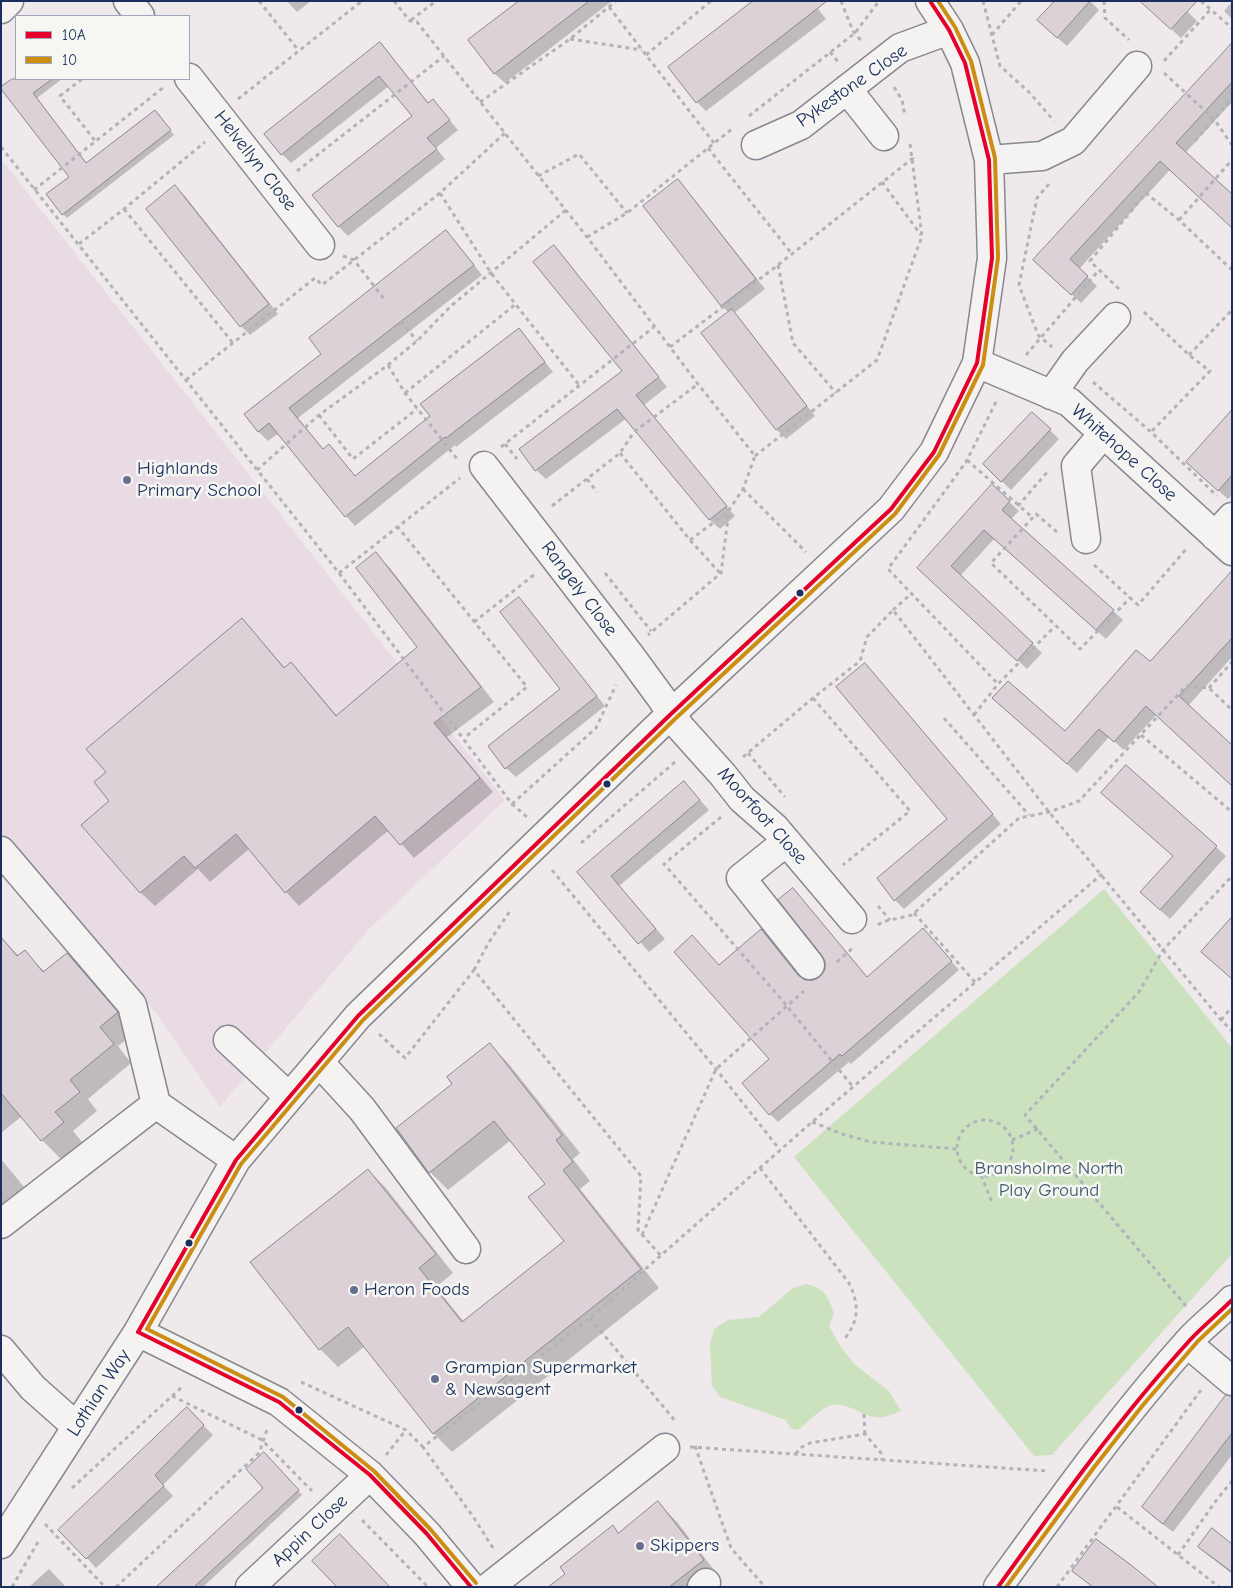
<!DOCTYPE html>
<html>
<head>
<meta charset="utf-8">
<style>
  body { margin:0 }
  #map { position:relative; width:1233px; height:1588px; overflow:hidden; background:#efe9eb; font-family:"Comic Neue",sans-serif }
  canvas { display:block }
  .frame { position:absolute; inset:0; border:2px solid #1b2f5e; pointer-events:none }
  .legend { position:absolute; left:15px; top:15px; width:175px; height:65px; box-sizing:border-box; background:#f6f6f2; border:1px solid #9ea6b7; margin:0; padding:6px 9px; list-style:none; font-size:15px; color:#1b2f5e }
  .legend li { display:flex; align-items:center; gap:10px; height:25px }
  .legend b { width:25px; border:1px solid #9ea6b7 }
</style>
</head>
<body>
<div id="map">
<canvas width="1233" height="1588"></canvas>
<div class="frame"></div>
<ul class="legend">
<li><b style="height:6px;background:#e4002b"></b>10A</li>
<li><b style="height:6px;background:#cb8e13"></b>10</li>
</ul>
</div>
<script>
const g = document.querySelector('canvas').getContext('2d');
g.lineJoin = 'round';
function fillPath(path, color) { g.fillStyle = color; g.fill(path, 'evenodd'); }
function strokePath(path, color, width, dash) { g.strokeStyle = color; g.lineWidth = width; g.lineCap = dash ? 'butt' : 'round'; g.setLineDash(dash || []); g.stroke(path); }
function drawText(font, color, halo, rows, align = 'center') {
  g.font = font + ' "Comic Neue",sans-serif'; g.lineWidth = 5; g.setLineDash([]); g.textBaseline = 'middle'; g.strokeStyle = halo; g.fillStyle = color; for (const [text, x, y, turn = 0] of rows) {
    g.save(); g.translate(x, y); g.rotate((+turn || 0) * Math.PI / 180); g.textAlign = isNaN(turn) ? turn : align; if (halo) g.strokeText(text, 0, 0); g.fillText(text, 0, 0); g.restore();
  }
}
fillPath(new Path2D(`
  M1,159L505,800L368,930L220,1107L157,1014L1,833Z`), '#e9dbe3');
fillPath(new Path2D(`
  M1104,889L1232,1048V1254L1052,1455L1034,1456L794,1157Z
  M807,1284C826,1290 827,1295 834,1313L829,1326L839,1344L854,1364L889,1391L901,1411C893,1414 884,1419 874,1417C860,1415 844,1400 829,1406C817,1411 809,1422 798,1430L790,1428L786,1420L720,1397L712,1386L710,1345L714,1329L728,1320L759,1317L793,1288Z`), '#cce2bf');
fillPath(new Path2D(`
  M287,1H311L297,12Z
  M519,1H612L505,83L495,74L470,40Z
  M812,1L826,19L706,111L697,102Z
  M1051,1H1090L1099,10L1067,46L1048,30L1054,4Z
  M1141,1L1187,11L1197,21L1181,38Z
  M1232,2V19L1224,11Z
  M380,44L389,53L429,104L433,100L458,130L436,148L445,159L348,236L339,227L314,195L413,116L389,86L291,163L282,154Z
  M1232,45V102L1079,269L1097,286L1081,303L1045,269Z
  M16,77V79H62L37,98L87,164L159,116L174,135L67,218L63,214L70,177L2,88Z
  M678,181L687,190L765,289L734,313L741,320L815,416L786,439L776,429L729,313L722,306L645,206Z
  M175,187L185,196L278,314L250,335L241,326Z
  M446,232L455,241L482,275L298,418L324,450L329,446L356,477L431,416L519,330L528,340L553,372L456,447L455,445L355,526L346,516L279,433L268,441L259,432L245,414L322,354Z
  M554,247L563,256L667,387L644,405L735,516L720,529L710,520L627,418L546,479L536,470L623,372Z
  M1232,412V495L1228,499L1197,472Z
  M1050,430L1059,439L1011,490L984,464Z
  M992,486L1019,511L1011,519L1123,620L1106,639L994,539L960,576L1042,653L1027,669L928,577Z
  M376,554L390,568L494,702L447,737L493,792L414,858L389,830L299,906L286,892L249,849L210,882L198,869L155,906L141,893L83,825L111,801L107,772L242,619L286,669L291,664L305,678L337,716L419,648Z
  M1232,576V657L1188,706L1156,715L1124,750L1109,737L1077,773L1004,708L1065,732L1150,663Z
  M519,599L528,608L605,706L516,777L506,768L562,689Z
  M874,674L1001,824L904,909L895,900L949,819Z
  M1126,767L1226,856L1170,919L1151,902L1174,857Z
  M684,782L709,810L619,886L665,939L649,952L579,872Z
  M801,898L868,978L931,938L959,970L851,1064L849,1062L778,1122L770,1114V1059L719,966L761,930L801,979L804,981L813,982L820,978L826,971L827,962Z
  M2,939L19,956L25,952L45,972L67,954L86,973L136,1032L118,1046L131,1063L88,1099L97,1111L73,1131L82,1142L61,1159L42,1140L22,1116L1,1133Z
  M490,1045L508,1063L580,1153L573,1159L590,1181L580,1189L659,1288L452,1452L434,1434L364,1347L338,1367L320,1349L368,1170L386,1188L453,1273L436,1287L464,1322L565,1242L546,1185L511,1140L448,1190L430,1172L453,1084Z
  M1,1159L29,1193L1,1215Z
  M1232,1408V1455L1173,1532L1153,1517L1143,1507Z
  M187,1409L213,1435L163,1485L173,1496L96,1568L87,1558Z
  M264,1454L302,1495L203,1587H158L265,1488Z
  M658,1503L677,1522L721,1579L711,1587H550L567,1574L612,1527L619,1534Z
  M1232,1545V1574L1209,1556L1199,1547Z
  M49,1569L66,1587H29Z`), '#0003');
const building = new Path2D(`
  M519,1H589L494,74L468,40Z
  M753,1H827L696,103L668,67Z
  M1055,1H1090L1057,38L1037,20Z
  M1140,1H1197L1171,29Z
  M380,42L428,103L433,99L450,120L427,138L437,149L338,227L312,195L412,116L379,76L281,155L264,134Z
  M1232,43V82L1176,143L1232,194V228L1160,161L1070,259L1088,276L1071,295L1033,260Z
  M12,79H52L33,93L86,163L155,110L171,130L62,215L46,194L69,177L1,89V87Z
  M678,179L756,279L721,306L643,206Z
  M175,185L269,304L240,327L146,209Z
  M446,230L474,265L289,408L323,449L329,444L355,476L430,416L420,404L519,328L545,362L446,438L445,437L345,517L269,423L258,432L244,414L321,354L309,338Z
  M554,245L659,377L636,395L727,506L709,520L617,409L535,471L519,449L622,371L533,262Z
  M732,309L807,406L776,430L701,333Z
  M1232,410V475L1218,491L1186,462Z
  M1032,412L1051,429L1001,482L983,464Z
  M992,484L1010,501L1002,510L1114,610L1096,630L984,530L951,566L1033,643L1017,661L917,568Z
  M376,552L481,687L434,723L480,778L400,845L375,816L285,893L236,834L195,868L184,856L140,893L81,825L109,801L94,782L106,772L86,749L242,618L284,668L291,662L336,716L417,647L356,568Z
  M1232,571V638L1179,696L1232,745V786L1146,706L1114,742L1099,729L1067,764L992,698L1008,681L1065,731L1136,650L1150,661Z
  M519,597L597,696L505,769L488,746L560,689L500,612Z
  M865,663L993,814L894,901L877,878L947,819L836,687Z
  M1126,765L1217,846L1160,910L1140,892L1173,856L1101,793Z
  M684,781L700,800L611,876L656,929L638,944L577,872Z
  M793,888L867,977L923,928L952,961L842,1056L840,1054L769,1115L742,1083L769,1059L674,952L692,935L719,965L761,929L798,975L805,980H813L819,977L825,970V962L822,956L778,900Z
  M1232,917V979L1201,952Z
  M1,937L17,956L25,950L43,972L67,953L118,1012L100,1027L114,1044L70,1080L80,1092L55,1112L64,1122L41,1141L1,1093Z
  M490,1043L562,1135L556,1140L573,1162L563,1170L641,1269L433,1434L348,1327L319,1350L250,1262L368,1169L436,1254L419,1268L462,1322L564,1241L528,1197L545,1184L494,1121L429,1173L396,1128L452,1084L447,1077Z
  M1226,1395L1232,1396V1433L1163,1524L1142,1507Z
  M187,1407L204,1425L155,1475L164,1486L86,1559L58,1530Z
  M264,1452L299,1490L194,1587H156L263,1488L246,1469Z
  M658,1501L704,1560L669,1587H548L565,1574L560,1567L613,1525L618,1533Z
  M1212,1528L1232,1544V1572L1198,1547Z
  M340,1534L356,1551L390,1587H337L312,1561Z
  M1096,1539L1131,1565L1158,1587H1093L1072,1571Z`);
fillPath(building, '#ddd1d8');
strokePath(building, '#868891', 1);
const minor = new Path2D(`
  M128,1L140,16
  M1,9L9,1
  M189,78L320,245
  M847,89L884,136
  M756,145L801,125L900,48L949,30
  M989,160L1042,156L1073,141L1137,66
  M977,363L1069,402L1232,551
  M1051,395L1075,361L1116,317
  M484,466L629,654L662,699L680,727L723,775L742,799L775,828L852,919
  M1215,536L1232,517
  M1086,539L1076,466L1103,434
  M786,842L741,878L810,965
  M1,851L132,1005L156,1104L1,1224
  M228,1040L289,1097
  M319,1062L362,1109L466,1249
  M156,1104L236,1160
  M138,1332L279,1402L370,1475L427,1534L471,1587
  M1187,1343L1232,1381
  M1,1350L33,1388L77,1427
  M1,1544L138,1332L236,1160L358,1016L672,713L891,509L934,452L977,363L992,258L989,160L965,63L949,30L930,1
  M250,1587L370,1475
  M489,1587L665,1448
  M702,1587L706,1583
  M998,1587C1059,1503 1119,1419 1188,1342C1201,1327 1218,1315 1232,1300`);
strokePath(minor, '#868891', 31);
strokePath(new Path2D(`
  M259,1L299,51
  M394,1L410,21L417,22L587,237L698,384L755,456L743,489L729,510L721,573L648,635
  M841,1L853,31L863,43
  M983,1L1000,66L1030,93L1054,121
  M1104,1L1105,18L1129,40
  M1201,1L1232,28
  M609,7L714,143
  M411,20L436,1
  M992,35L1021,1
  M570,39L642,50
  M830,52L839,63
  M646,55L711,1
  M1164,61L1211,9
  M1164,73L1214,119L1232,145
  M82,79L60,96L96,142
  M894,87L902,100L905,116
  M238,99L362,1
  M480,102L570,39L616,1
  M749,116L855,33L879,1
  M1195,141L1232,99
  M1,147L339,573L512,804L527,817
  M708,148L792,254
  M297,171L444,56
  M538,176L579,154L627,213
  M882,182L921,235
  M1049,184L1037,198L1019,285L1038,335L1052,347
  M34,190L164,87
  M440,193L491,273L579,385
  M124,209L233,343
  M1179,220L1232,160
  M587,237L627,213L732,129
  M79,244L124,209L205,142
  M343,256L354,260L384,299
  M778,265L793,343L836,393
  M1119,289L1090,261L1146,193L1179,220L1232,270
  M1144,312L1189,355L1210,371L1151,432
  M401,321L417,341
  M670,347L778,265L913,158L912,156
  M1026,355L1099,270
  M1189,355L1232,310
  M388,365L405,393L458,460
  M186,380L315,278L322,285L440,193L505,133
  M1093,382L1151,432L1217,496
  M405,393L516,304
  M996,402L966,462L888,569L998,684
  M319,415L353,459L417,409
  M505,444L517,459
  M501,447L654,327
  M620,453L690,540L720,573
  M755,456L877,360L922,236L910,144
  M967,460L1033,518
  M257,470L319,415L388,365L417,341L451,306L566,210
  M587,479L597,492
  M743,489L806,552
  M552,506L620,453L634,432L698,384
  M1018,506L1049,470
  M397,526L527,687L464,738
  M1057,532L1036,514L991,563L1080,649L1131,597
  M690,540L729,511
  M1094,565L1138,605L1188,547
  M339,573L460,478
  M605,573L651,631
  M893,610L911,594
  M474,622L535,574
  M1209,688L1232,662
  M813,698L910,811L843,865
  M974,715L998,684L1055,626
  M944,718L1029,815
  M1141,735L1232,812
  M748,753L785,797
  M743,757L813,698L860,661L867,637L893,610L1049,812L1221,1020L1232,1031
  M512,804L596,728L616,685
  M721,817L664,864L787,1006L853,1087
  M581,843L675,762
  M552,870L716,1069L780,1150
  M878,906L890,920
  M914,913L975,982
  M878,925L882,922L912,915L1019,818L1049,812L1079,801L1186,686L1209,688L1232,710
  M837,962L855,946
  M474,970L489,942L510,911
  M1221,1020L1232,1007
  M379,1034L405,1058L474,970L641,1176L638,1230L661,1256
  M957 1148a28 28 0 1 1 56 0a28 28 0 1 1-56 0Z
  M812,1122L842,1134L871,1142L957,1149
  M1012,1140L1038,1129
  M760,1168L849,1283C860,1306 859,1321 843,1341
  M981,1175L992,1202
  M642,1235L716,1069L804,991
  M1186,1306L1025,1115L1139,992L1163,950L1232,876
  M590,1318L676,1422
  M301,1382L406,1430L423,1447
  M172,1396L262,1440L312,1491
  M864,1414L865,1434
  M695,1446L731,1548L765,1587
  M690,1447L1048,1471
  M796,1454L800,1448L810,1443L865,1434L881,1453L882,1460
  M386,1455L406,1430
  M72,1488L183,1386
  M1117,1507L1219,1587
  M362,1520L428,1587
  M45,1524L105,1587
  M493,1548L474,1518L423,1447L590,1318L812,1122L1102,874
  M1178,1555L1215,1502L1232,1481
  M12,1587L38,1542
  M116,1587L259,1453L268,1427
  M1057,1587L1201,1390`), '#b1b3b8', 3, [4, 4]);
strokePath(minor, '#f4f3f2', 28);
strokePath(new Path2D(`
  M471,1587L427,1534L370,1475L279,1402L138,1332L236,1160L358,1016L672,713L891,509L934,452L977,363L992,258L989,160L965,63L949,30L930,1
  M998,1587C1059,1502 1120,1417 1190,1340C1203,1326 1218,1314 1232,1300`), '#e4002b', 4);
strokePath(new Path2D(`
  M476,1583L431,1530L374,1471L283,1397L147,1329L241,1164L363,1020L676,718L895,514L939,455L983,365L998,258L995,158L971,61L955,27L938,1
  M1006,1587L1095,1466L1143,1405L1198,1341L1232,1309`), '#cb8e13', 4);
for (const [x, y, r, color] of [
  [127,480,5,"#65708f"],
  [800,593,4.5,"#1b2f5e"],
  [607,784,4.5,"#1b2f5e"],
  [189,1243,4.5,"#1b2f5e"],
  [354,1290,5,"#65708f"],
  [435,1379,5,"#65708f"],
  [299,1410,4.5,"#1b2f5e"],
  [640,1546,5,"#65708f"]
]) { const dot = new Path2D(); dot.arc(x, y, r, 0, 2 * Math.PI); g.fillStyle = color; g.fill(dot); strokePath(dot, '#f6f6f2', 2); }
drawText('19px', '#1b2f5e', '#f6f6f2', [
  ["Pykestone Close",852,86,-35],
  ["Helvellyn Close",255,161,52],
  ["Whitehope Close",1124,453,42],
  ["Rangely Close",579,589,53],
  ["Moorfoot Close",762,816,48],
  ["Lothian Way",99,1393,-57],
  ["Appin Close",310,1531,-43]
]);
drawText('19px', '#1b2f5e', '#f6f6f2', [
  ["Highlands",137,469],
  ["Primary School",137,491],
  ["Heron Foods",364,1290],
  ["Grampian Supermarket",445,1368],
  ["& Newsagent",445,1390],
  ["Skippers",650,1546]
], 'left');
drawText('19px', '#405a6d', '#f6f6f2', [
  ["Bransholme North",1049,1169],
  ["Play Ground",1049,1191]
]);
</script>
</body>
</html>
